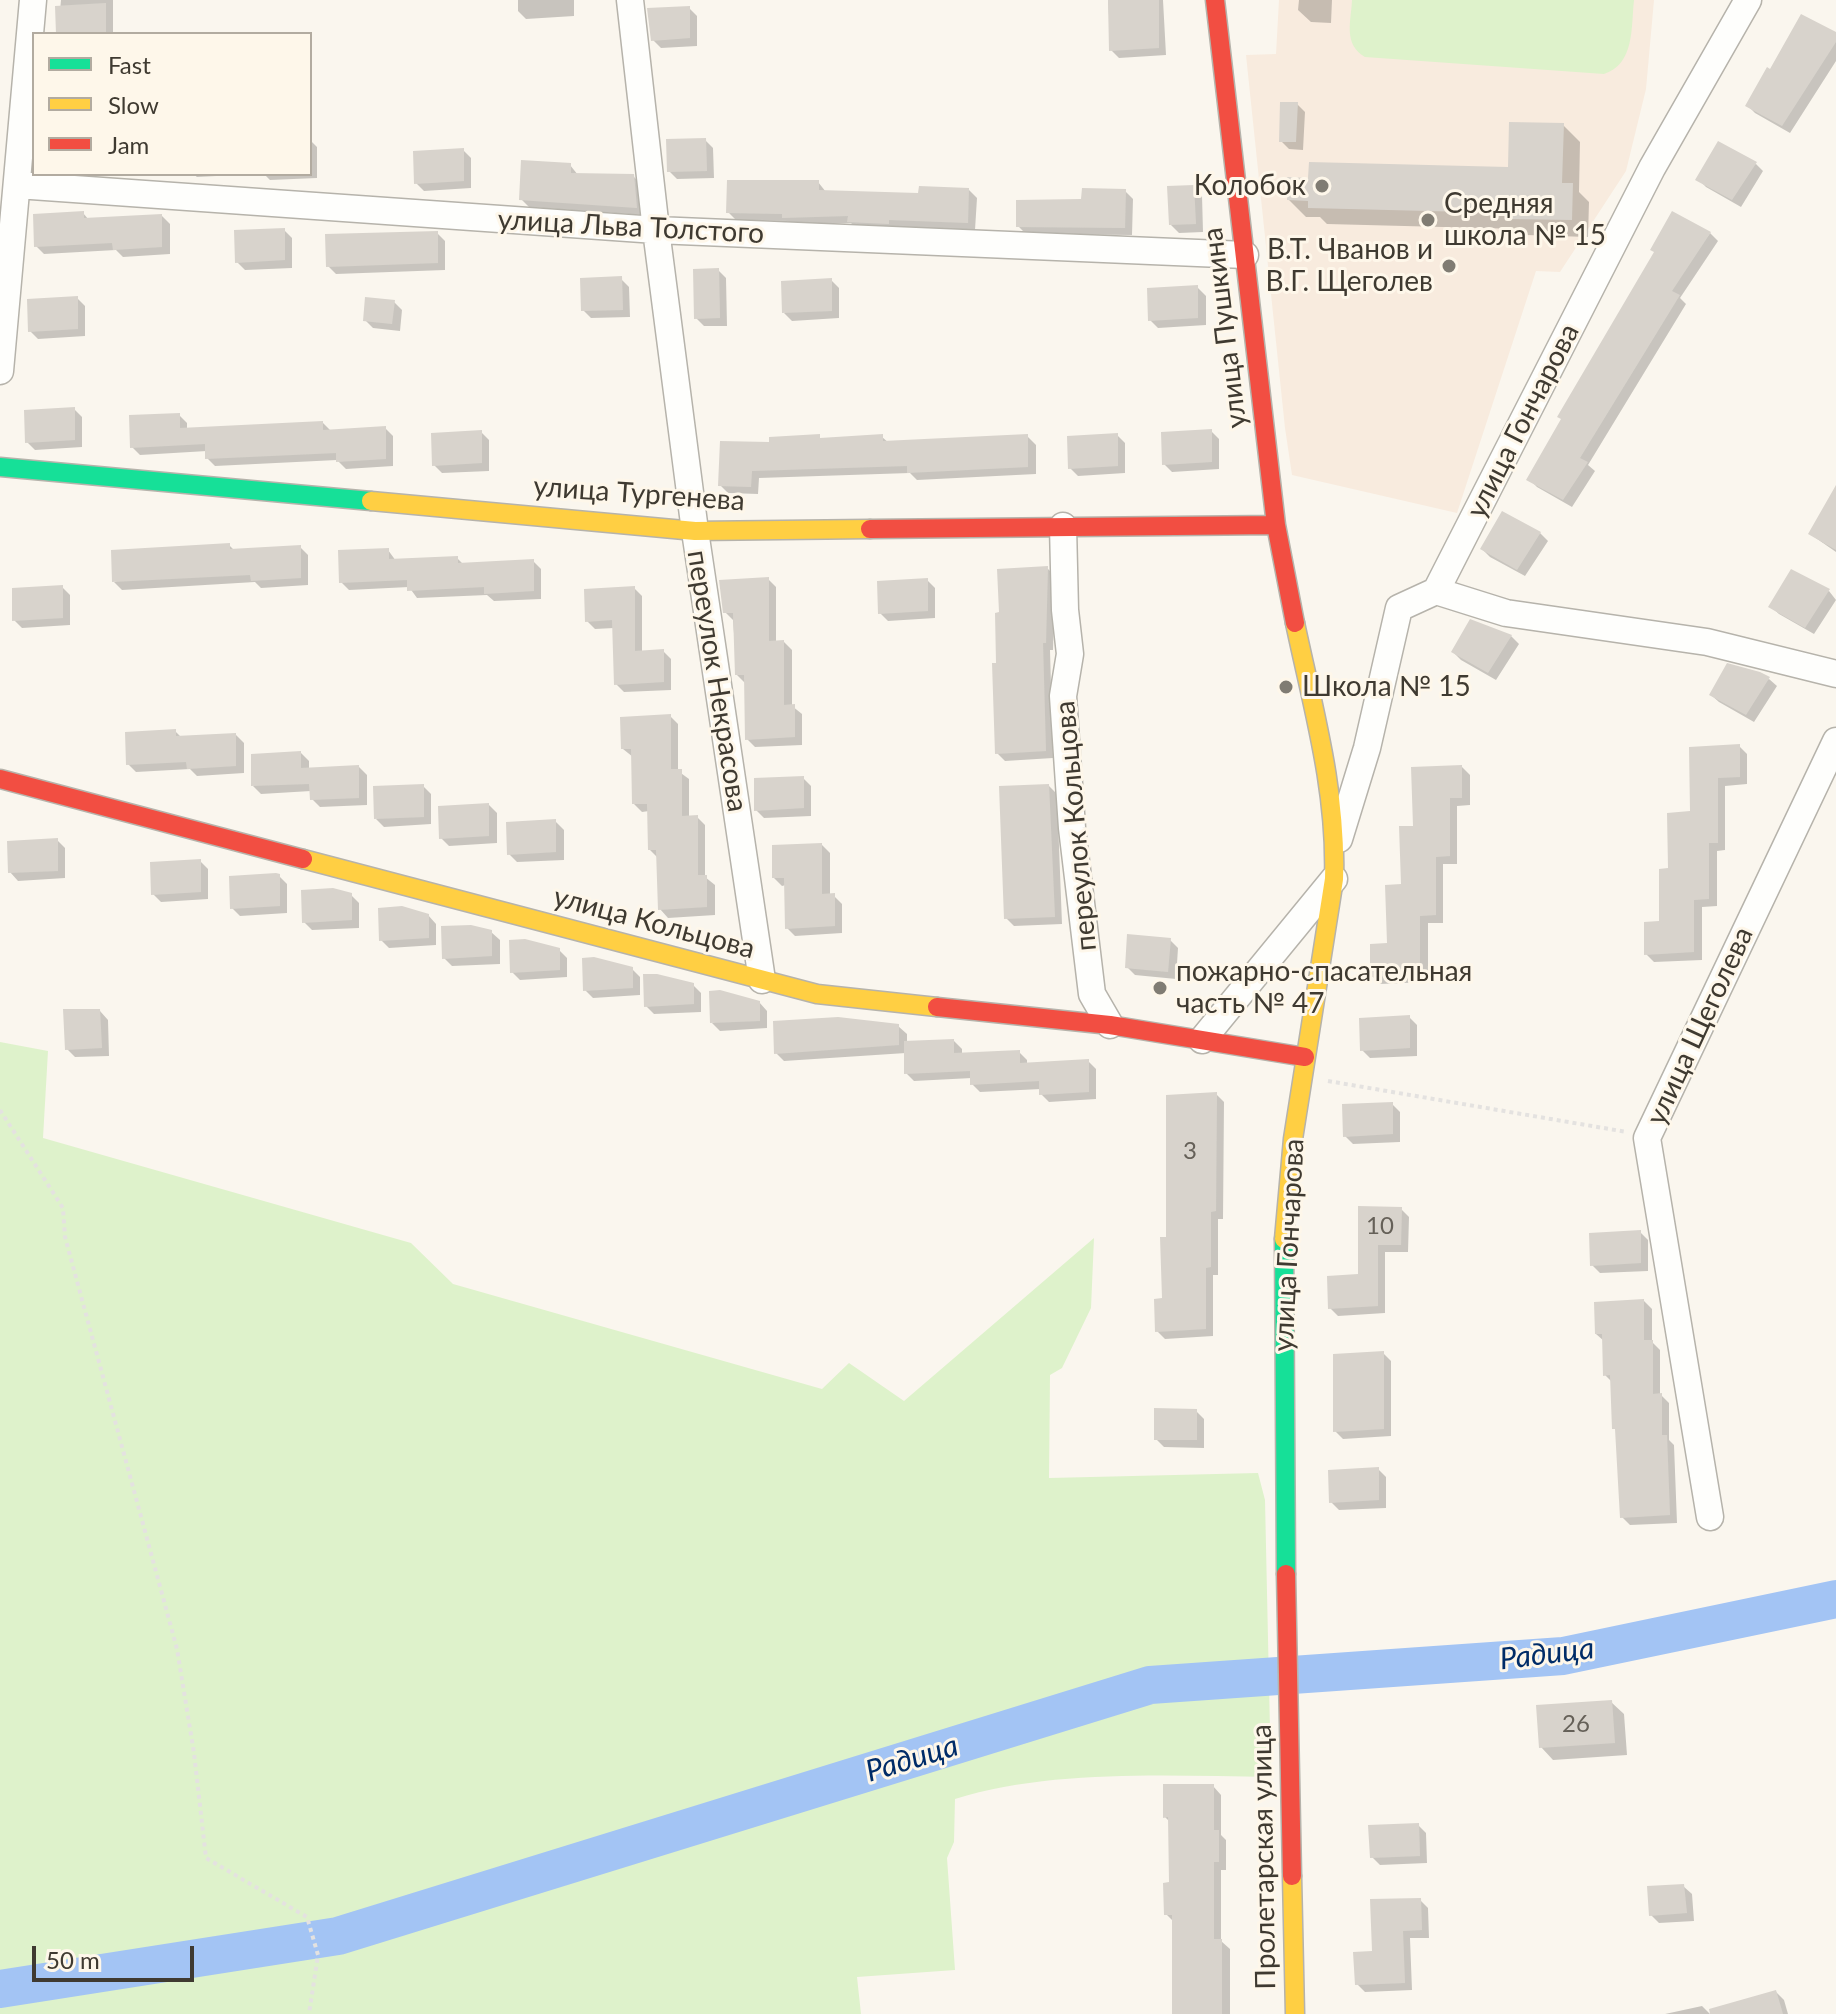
<!DOCTYPE html>
<html>
<head>
<meta charset="utf-8">
<style>
  body { margin:0 }
  #map { position:relative; width:1836px; height:2014px; overflow:hidden; background:#faf6ee; font-family:Lato,sans-serif }
  canvas { display:block }
  .legend { position:absolute; left:32px; top:32px; width:280px; height:144px; box-sizing:border-box; background:#fef7ea; border:2px solid #b2aba0; margin:0; padding:10px 14px; list-style:none; font-size:24px; color:#3f3a31 }
  .legend li { display:flex; align-items:center; gap:16px; height:40px }
  .legend b { width:40px; border:2px solid #b2aba0 }
  .scale { position:absolute; left:32px; top:1946px; width:162px; height:36px; box-sizing:border-box; border:4px solid #3f3a31; border-top:0; padding-left:10px; font-size:24px; line-height:28px; white-space:nowrap; color:#3f3a31; -webkit-text-stroke:6px #fef7ea; paint-order:stroke }
</style>
</head>
<body>
<div id="map">
<canvas width="1836" height="2014"></canvas>
<ul class="legend">
<li><b style="height:10px;background:#16e098"></b>Fast</li>
<li><b style="height:10px;background:#ffcf43"></b>Slow</li>
<li><b style="height:10px;background:#f24e42"></b>Jam</li>
</ul>
<div class="scale">50 m</div>
</div>
<script>
const g = document.querySelector('canvas').getContext('2d');
g.lineJoin = 'round';
function fillPath(path, color) { g.fillStyle = color; g.fill(path, 'evenodd'); }
function strokePath(path, color, width, dash) { g.strokeStyle = color; g.lineWidth = width; g.lineCap = dash ? 'butt' : 'round'; g.setLineDash(dash || []); g.stroke(path); }
function drawText(font, color, halo, rows, align = 'center') {
  g.font = font + ' Lato,sans-serif'; g.lineWidth = 6; g.setLineDash([]); g.textBaseline = 'middle'; g.strokeStyle = halo; g.fillStyle = color; for (const [text, x, y, turn = 0] of rows) {
    g.save(); g.translate(x, y); g.rotate((+turn || 0) * Math.PI / 180); g.textAlign = isNaN(turn) ? turn : align; if (halo) g.strokeText(text, 0, 0); g.fillText(text, 0, 0); g.restore();
  }
}
fillPath(new Path2D(`
  M1279,0H1654L1646,89L1626,171L1560,272L1536,271L1457,513L1292,475L1285,428L1246,55L1276,54Z`), '#f8ebde');
fillPath(new Path2D(`
  M1352,0H1634C1631,27 1635,64 1604,74L1365,57C1343,44 1351,22 1352,0Z
  M0,1042L48,1051L43,1138L411,1243L453,1284L822,1389L849,1363L904,1401L1094,1238L1091,1308L1062,1368L1050,1375L1049,1478L1258,1473L1265,1500L1271,1777C1171,1776 1051,1769 955,1799L954,1842L947,1858L955,1970L857,1977L861,2014H0Z`), '#def2cb');
fillPath(new Path2D(`
  M61,0H113V34H58Z
  M518,0H574V16L526,19L518,11Z
  M1108,0H1163L1166,55L1119,58L1111,50Z
  M1299,0H1332L1331,23L1311,22L1298,10Z
  M689,8L697,16V46L661,48L653,40Z
  M1836,34V61L1790,133L1755,113L1747,105L1770,71Z
  M1297,104L1305,112L1303,150L1289,149L1281,141Z
  M1563,125L1580,142L1579,192L1589,202L1588,237L1526,235L1520,229L1327,224L1320,217H1306L1289,200L1510,169Z
  M310,140L317,147V178L270,180L264,174H310Z
  M705,140L713,148L714,178L677,179L669,171Z
  M463,150L471,158V188L424,191L416,183Z
  M1756,164L1763,171L1741,207L1706,187L1698,179Z
  M570,165L578,175L633,176L641,184L644,215L529,207L521,199Z
  M193,174H255L197,177Z
  M818,182L826,192L920,195L969,190L977,198L975,230L896,228L857,229L851,223L792,225L787,221L736,220L728,212Z
  M1194,187L1202,195L1203,232L1179,233L1171,225Z
  M1125,191L1133,199L1132,235L1026,234L1018,226Z
  M83,213L89,220L162,216L170,224V254L123,257L116,250L44,254L36,246Z
  M284,230L292,238V268L245,270L237,262Z
  M437,233L445,241V270L336,274L328,266Z
  M1710,233L1718,241L1680,298L1686,304L1588,465L1595,471L1572,507L1537,487L1529,479Z
  M718,270L726,278L727,326H704L696,318Z
  M621,279L629,287L630,317L591,318L583,310Z
  M831,280L839,288V318L792,321L784,313Z
  M1198,288L1206,296V325L1158,328L1150,320Z
  M77,298L85,306V336L38,339L30,331Z
  M394,302L402,310L400,331L373,328L365,320Z
  M74,409L82,417V447L35,450L27,442Z
  M179,415L187,423V429L323,423L331,431L385,428L393,436V466L346,469L337,460L215,466L207,458V451L140,455L132,447Z
  M1211,431L1219,439V469L1172,472L1164,464Z
  M481,432L489,440V471L442,473L434,465Z
  M1117,435L1125,443V473L1078,476L1070,468Z
  M882,437L889,443L1028,437L1036,445V474L917,480L910,473L759,478L758,494L728,493L720,485L771,444V439Z
  M1836,501V552L1810,534Z
  M1540,533L1548,541L1525,576L1490,557L1482,549Z
  M229,545L234,550L300,547L308,555V585L261,588L255,582L122,590L114,582Z
  M388,550L396,561L457,558L463,564L533,561L541,569V599L494,601L487,595L417,598L409,587L349,590L341,582Z
  M1047,568L1055,576L1053,650H1050L1053,758L1005,761L997,753L998,665Z
  M768,579L776,587V642H784L792,650V706L802,714V745L755,747L747,739L745,683L737,675L733,620L725,612Z
  M927,580L935,588V618L888,621L880,613Z
  M62,587L70,595V625L22,628L14,620Z
  M634,588L642,596V652L663,651L671,659V690L624,692L616,684L614,628L595,629L587,621Z
  M1829,591L1836,600L1814,634L1779,614L1771,607Z
  M1471,621L1511,636L1519,644L1496,680L1461,660L1453,652Z
  M1769,679L1777,686L1754,722L1719,702L1711,695Z
  M670,716L678,724V771L689,779V817H697L705,825V877L715,885V915L668,918L660,909L658,858L650,850L649,811L642,812L634,804L633,757L623,749Z
  M175,731L182,738L236,735L244,743V773L197,776L190,769L136,772L128,764Z
  M1739,746L1747,754V784L1725,786V850L1717,851V906L1702,907V960L1654,962L1646,954L1661,923L1670,870L1692,813Z
  M301,753L309,761V769L359,767L367,775V805L320,807L312,799L311,791L261,794L253,786Z
  M1462,767L1470,775V805L1457,806V864H1443V923H1428V982L1380,984L1372,976L1389,945L1415,827Z
  M803,778L811,786V816L764,818L756,810Z
  M423,786L431,794V824L384,827L376,819Z
  M1049,786L1057,794L1062,924L1014,926L1006,918Z
  M489,805L497,813V843L449,846L441,838Z
  M556,822L564,830V860L517,862L509,854Z
  M57,840L65,848V878L18,881L10,872Z
  M822,845L830,853V896H834L842,904V933L795,936L787,928L786,885L782,886L774,878Z
  M200,861L208,869V899L161,902L153,894Z
  M279,876L287,884V913L240,916L232,908Z
  M351,895L359,903V928L312,930L304,922Z
  M428,915L436,924V945L389,948L381,940Z
  M491,932L500,940V964L452,966L444,958Z
  M1170,940L1178,948L1176,979L1135,975L1127,967Z
  M559,950L567,958V977L520,980L512,972Z
  M632,969L640,977V995L593,998L585,990Z
  M693,985L701,993V1012L654,1014L646,1006Z
  M759,1002L767,1011V1028L720,1031L712,1023Z
  M100,1011L108,1020L109,1056L75,1057L67,1049Z
  M1409,1017L1417,1025V1056L1370,1058L1362,1050Z
  M898,1026L907,1034V1043L954,1041L962,1049V1055L1019,1052L1027,1060V1065L1088,1061L1096,1069V1099L1049,1102L1041,1094V1089L980,1092L972,1084V1078L914,1081L906,1073V1053L784,1061L776,1053Z
  M1216,1094L1224,1102L1223,1219H1218V1275H1213V1336L1165,1339L1157,1331L1164,1300L1168,1239Z
  M1392,1104L1400,1112V1142L1353,1144L1345,1136Z
  M1360,1208L1401,1209L1409,1217L1408,1252H1385V1313L1338,1316L1330,1308L1360,1276Z
  M1640,1232L1648,1240V1271L1600,1273L1592,1265Z
  M1644,1301L1652,1309V1342L1660,1350V1394L1669,1403V1440L1674,1445L1677,1523L1630,1525L1622,1517L1613,1383L1605,1375L1604,1341L1596,1334Z
  M1383,1353L1391,1361V1436L1343,1439L1335,1431Z
  M1196,1411L1204,1419V1448L1164,1447L1156,1439Z
  M1378,1469L1386,1477V1508L1339,1510L1331,1502Z
  M1611,1702L1624,1714L1627,1755L1553,1760L1541,1747Z
  M1213,1786L1221,1795V1835L1226,1840V1870H1221V1941L1230,1949V2014H1174V1922L1166,1914L1171,1884L1170,1822L1165,1817Z
  M1418,1825L1426,1833L1427,1863L1380,1865L1372,1857Z
  M1683,1886L1692,1894L1694,1921L1659,1923L1651,1915Z
  M1420,1900L1428,1908L1429,1938H1410L1412,1990L1365,1992L1357,1984L1374,1953Z
  M1776,1992L1784,2000L1788,2014H1743Z
  M1702,2006L1710,2014H1665Z`), '#0003');
strokePath(new Path2D(`
  M0,1989L338,1936L1150,1685L1563,1656L1836,1599`), '#a3c4f4', 38);
fillPath(new Path2D(`
  M1108,0H1159V48L1109,51Z
  M106,3V34H56L55,6Z
  M690,6V38L651,41L647,8Z
  M1801,14L1836,32V42L1782,126L1745,106L1767,67L1770,69Z
  M1280,102H1298L1296,142H1279Z
  M1509,122L1564,123L1562,183H1573L1572,220L1507,219L1508,213L1308,208V201L1287,200V177L1308,178L1309,162L1508,167Z
  M706,138L707,171L667,172L666,139Z
  M1718,141L1757,162L1732,200L1695,180Z
  M464,148V181L414,184L413,151Z
  M521,160L571,163V173L634,174L637,208L519,200Z
  M727,180H819V190L918,193L919,186L969,188L968,223L889,220V224L847,222L848,216L782,218V214L726,213Z
  M1194,185L1196,224L1169,225L1167,186Z
  M1082,188L1126,189L1125,228L1016,227V200L1081,199Z
  M84,211V218L162,214V247L113,250L112,243L34,247L33,214Z
  M1672,211L1711,232L1672,291L1680,295L1580,458L1588,462L1563,500L1526,480L1561,419L1557,417L1654,252L1650,250Z
  M285,228V260L235,263L234,230Z
  M438,231V263L326,267L325,234Z
  M719,268L720,318L694,319L693,269Z
  M622,276L623,310L581,311L580,278Z
  M832,278V311L782,313L781,281Z
  M1198,285V318L1148,321L1147,288Z
  M78,296V329L28,332L27,299Z
  M365,297L395,300L392,324L363,321Z
  M75,407V440L25,443L24,410Z
  M180,413V428L323,421V430L386,426V459L336,462V453L205,459V444L130,448L129,415Z
  M1212,429V462L1162,465L1161,432Z
  M482,430V463L432,466L431,433Z
  M1118,433V466L1068,469L1067,436Z
  M820,434V438L883,434V441L1028,434V467L907,473V466L752,471L751,487L718,486L720,441L769,442V437Z
  M1836,485V550L1808,534Z
  M1502,511L1541,532L1517,570L1480,549Z
  M230,543V549L301,545V578L251,581L250,575L112,582L111,550Z
  M389,548V559L458,556V563L534,559V591L484,594V587L407,591V580L339,583L338,550Z
  M1048,566L1046,643H1043L1046,751L995,754L992,663H996L995,613L999,612L997,569Z
  M1791,569L1830,589L1805,628L1768,607Z
  M769,577V641L784,640V705L795,704V737L745,740L744,675H735L733,613H723L719,580Z
  M928,578V611L878,614L877,581Z
  M63,585V618L12,621V588Z
  M635,586V651L664,649V682L614,685L612,620L585,622L584,589Z
  M1470,619L1512,635L1488,673L1451,652Z
  M1727,663L1760,672L1770,677L1746,715L1709,695Z
  M671,714V769H682V816L698,815V875H707V907L658,910L656,850H648L647,804H632L631,749H621L620,717Z
  M176,729V736L236,733V766L187,769L186,762L126,765L125,732Z
  M1740,744V777L1718,778V843H1709V899L1694,900V952L1644,955V922L1659,921V869L1668,868L1667,813L1690,811L1689,747Z
  M301,751V768L359,765V798L310,800L309,784L251,786V754Z
  M1462,765V798H1450V856L1436,857V915L1420,916V974L1370,977V944L1387,943L1385,885L1401,884L1399,826H1413L1411,767Z
  M804,776V808L754,811V778Z
  M424,784V817L374,819L373,786Z
  M1049,784L1055,917L1004,919L999,786Z
  M489,803V836L439,839L438,806Z
  M556,819V852L507,855L506,822Z
  M58,838V871L8,873L7,841Z
  M822,843V894L835,893V926L785,929L784,878H772V845Z
  M201,859V892L151,895L150,862Z
  M276,873L280,874V906L230,909L229,876Z
  M333,888L352,893V920L302,923L301,890Z
  M402,906L429,914V938L379,941L378,908Z
  M471,925L492,930V956L442,959L441,926Z
  M1127,934L1171,938L1168,972L1125,968Z
  M525,939L560,948V970L510,973L509,940Z
  M594,957L633,967V988L583,991L582,958Z
  M643,974H657L694,983V1004L644,1007Z
  M720,990L760,1001V1021L710,1023L709,991Z
  M63,1009H100L102,1048L65,1050Z
  M1410,1015V1048L1360,1051L1359,1018Z
  M838,1017L899,1024V1045L774,1054L773,1021Z
  M954,1039V1053L1020,1050V1063L1089,1059V1092L1039,1095V1081L970,1085V1071L904,1074V1041Z
  M1217,1092L1216,1211L1211,1212V1267L1206,1268V1329L1155,1332L1154,1299L1162,1298L1160,1237H1166V1095Z
  M1393,1102V1134L1343,1137L1342,1104Z
  M1358,1206L1402,1207L1401,1245H1378V1306L1328,1309L1327,1276L1358,1274Z
  M1641,1230V1263L1590,1266L1589,1233Z
  M1644,1299V1340H1653V1394L1662,1393V1435H1667L1670,1515L1620,1518L1615,1429H1612L1610,1375L1603,1376L1602,1334H1595L1594,1302Z
  M1384,1351V1429L1333,1432V1354Z
  M1154,1408L1197,1409V1440H1154Z
  M1379,1467V1500L1329,1503L1328,1470Z
  M1612,1700L1615,1743L1539,1748L1536,1705Z
  M1163,1784H1214V1830H1219V1862H1214V1939H1222V2014H1172V1915H1164L1163,1883L1169,1882L1168,1817L1163,1818Z
  M1419,1823L1420,1856L1370,1858L1368,1825Z
  M1684,1884L1687,1913L1649,1916L1647,1886Z
  M1421,1898L1422,1930L1403,1931L1405,1983L1355,1985L1353,1952L1372,1951L1370,1899Z
  M1776,1990L1783,2014H1710L1709,2009Z`), '#d8d3cc');
const street = new Path2D(`
  M630,0L656,230L695,531L762,980
  M17,185L656,230L1245,255
  M0,371L33,0
  M1063,526L1065,610L1070,654L1063,696L1072,828L1092,994L1110,1025
  M1436,591L1506,613L1707,642L1836,674
  M1339,839L1367,748L1399,608L1436,591L1652,168L1748,0
  M1202,1040L1334,879
  M1710,1517L1647,1138L1836,741`);
const fast = new Path2D(`
  M0,467L371,501
  M1284,1239L1286,1574`);
const slow = new Path2D(`
  M371,501L695,531L870,529
  M303,859L817,994L937,1007
  M1284,1239L1293,1139L1334,879C1337,791 1313,708 1295,623
  M1292,1876L1295,2014`);
const jam = new Path2D(`
  M1215,0L1276,525L1295,623
  M870,529L1276,525
  M0,779L303,859
  M937,1007L1110,1025L1305,1057
  M1286,1574L1292,1876`);
strokePath(street, '#b6b3ab', 29);
strokePath(fast, '#b6b3ab', 21);
strokePath(slow, '#b6b3ab', 21);
strokePath(jam, '#b6b3ab', 21);
strokePath(new Path2D(`
  M1328,1081L1627,1132
  M0,1110L63,1208L65,1237L177,1649L194,1753L206,1858L307,1917L318,1955L309,2014`), '#e4e2e0', 4, [4, 4]);
strokePath(street, '#fefefc', 26);
strokePath(fast, '#16e098', 18);
strokePath(slow, '#ffcf43', 18);
strokePath(jam, '#f24e42', 18);
for (const [x, y, r, color] of [
  [1322,186,8,"#807c73"],
  [1428,220,8,"#807c73"],
  [1449,266,8,"#807c73"],
  [1286,687,8,"#807c73"],
  [1160,988,8,"#807c73"]
]) { const dot = new Path2D(); dot.arc(x, y, r, 0, 2 * Math.PI); g.fillStyle = color; g.fill(dot); strokePath(dot, '#fef7ea', 3); }
drawText('24px', '#656058', null, [
  ["3",1190,1151],
  ["10",1380,1226],
  ["26",1576,1724]
]);
drawText('28px', '#3f3a31', '#fef7ea', [
  ["Колобок",1306,186,"right"],
  ["Средняя",1444,204],
  ["школа № 15",1444,236],
  ["В.Т. Чванов и",1433,250,"right"],
  ["В.Г. Щеголев",1433,282,"right"],
  ["Школа № 15",1302,687],
  ["пожарно-спасательная",1176,972],
  ["часть № 47",1176,1004]
], 'left');
drawText('28px', '#3f3a31', '#fef7ea', [
  ["улица Льва Толстого",631,227,3],
  ["улица Пушкина",1225,328,-97],
  ["улица Гончарова",1523,421,-63],
  ["улица Тургенева",639,494,4],
  ["переулок Некрасова",717,681,81],
  ["переулок Кольцова",1076,826,-95],
  ["улица Кольцова",654,923,15],
  ["улица Щеголева",1700,1026,-65],
  ["улица Гончарова",1289,1245,-87],
  ["Пролетарская улица",1264,1857,-91]
]);
drawText('italic 30px', '#002c68', '#fef7ea', [
  ["Радица",1547,1654,-7],
  ["Радица",912,1759,-17]
]);
</script>
</body>
</html>
